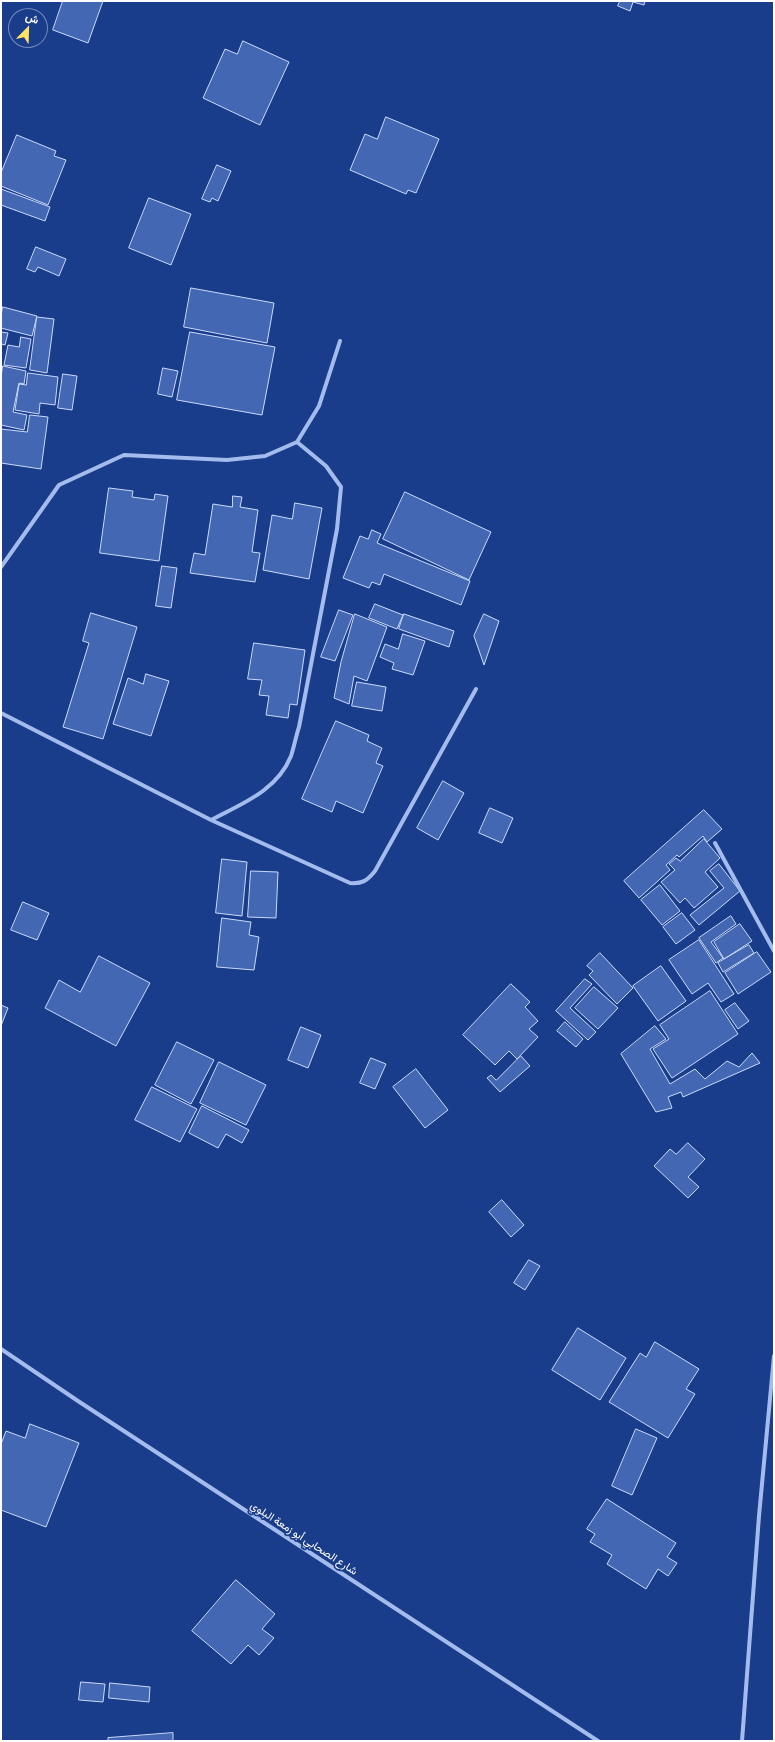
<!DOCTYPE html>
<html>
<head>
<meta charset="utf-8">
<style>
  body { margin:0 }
  #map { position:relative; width:775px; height:1742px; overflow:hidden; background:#1a3d8b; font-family:Barlow,Vazirmatn,sans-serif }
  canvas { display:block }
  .frame { position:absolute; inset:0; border:2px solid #fff; pointer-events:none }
  .north { position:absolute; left:8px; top:8px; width:40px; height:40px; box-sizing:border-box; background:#1a3d8b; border:1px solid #768bb9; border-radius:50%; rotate:23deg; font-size:11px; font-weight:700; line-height:16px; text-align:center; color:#fff }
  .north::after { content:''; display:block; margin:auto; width:14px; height:18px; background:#ffe561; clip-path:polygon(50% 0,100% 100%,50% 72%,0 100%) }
</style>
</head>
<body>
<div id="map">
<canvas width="775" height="1742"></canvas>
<div class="frame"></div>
<div class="north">ش</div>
</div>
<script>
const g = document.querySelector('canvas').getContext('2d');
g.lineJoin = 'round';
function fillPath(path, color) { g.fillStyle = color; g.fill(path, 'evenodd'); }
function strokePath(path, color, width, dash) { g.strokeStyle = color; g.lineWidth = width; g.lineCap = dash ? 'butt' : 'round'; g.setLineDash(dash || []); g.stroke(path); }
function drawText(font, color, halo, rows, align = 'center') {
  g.font = font + ' Barlow,Vazirmatn,sans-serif'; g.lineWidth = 3.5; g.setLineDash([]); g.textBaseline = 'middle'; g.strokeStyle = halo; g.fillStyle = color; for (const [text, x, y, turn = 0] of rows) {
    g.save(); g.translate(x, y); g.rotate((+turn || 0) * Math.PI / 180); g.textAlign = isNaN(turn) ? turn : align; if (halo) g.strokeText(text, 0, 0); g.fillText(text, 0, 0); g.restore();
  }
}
const building = new Path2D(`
  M63,1H103L88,43L53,30Z
  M620,1H645L644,5L633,2L630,11L618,6Z
  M243,41L289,62L260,125L203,98L225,49L237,54Z
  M386,117L439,139L416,193L408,190L406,194L350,170L365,134L377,139Z
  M17,135L56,151L54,156L66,160L48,205L1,186V173Z
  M217,165L231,171L218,201L212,198L210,202L202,199Z
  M1,189L50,207L45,221L1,205Z
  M149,198L191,214L171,265L129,248Z
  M36,247L66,259L59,276L38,267L35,272L27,269Z
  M191,288L274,303L267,343L184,327Z
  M3,307L37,316L32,336L1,328V316Z
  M37,317L54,319L47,373L30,370Z
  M1,332L8,333L5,345L1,344Z
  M190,332L275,347L262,415L177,400Z
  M21,337L31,339L26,368L4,365L8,345L19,347Z
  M3,366L26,371L24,384L19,383L13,412L27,415L24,430L1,425V378Z
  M163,368L178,371L172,397L158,394Z
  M28,373L58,377L55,405L40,403L39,414L15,410L19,384L26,385Z
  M63,374L77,376L72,410L58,408Z
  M30,415L48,417L41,469L1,463V429L27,432Z
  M109,488L133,491L132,497L154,500L155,494L168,496L159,561L100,553Z
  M405,492L491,532L469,580L383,539Z
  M233,496L242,497L240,507L258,510L252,552L260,553L255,582L190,573L194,553L205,555L213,504L232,507Z
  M295,503L322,508L309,579L263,570L272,515L292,519Z
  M372,530L381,534L377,543L470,581L461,605L384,574L380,585L372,582L369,588L343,578L360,536L368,539Z
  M162,566L177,568L171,608L156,606Z
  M375,604L403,615L397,629L369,618Z
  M339,610L353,615L335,661L321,657Z
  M91,613L137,627L103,739L63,727L89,643L83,641Z
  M355,614L387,627L367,681L354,676L349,704L334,698L341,662Z
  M404,614L454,631L449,647L399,629Z
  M484,614L499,621L484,665L474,636Z
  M403,634L425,641L413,675L392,669L394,663L380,657L385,644L398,649Z
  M254,643L305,650L297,705L290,704L288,718L266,715L269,696L259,695L262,680L248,679Z
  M146,674L169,681L151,736L113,724L128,678L143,684Z
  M357,682L386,687L382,711L352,706Z
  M336,721L369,735L367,741L382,748L376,763L383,766L363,813L336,801L332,812L302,799Z
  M443,781L464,793L438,840L417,828Z
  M490,808L513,818L502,843L479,833Z
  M704,810L722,829L707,842L703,836L679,857L677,855L666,865L670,870L639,898L624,881Z
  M704,839L720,858L705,872L718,887L694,908L685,898L680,903L661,882L675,870L669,864L676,858L680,861Z
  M222,859L247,862L242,916L216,913Z
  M719,864L740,891L699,925L690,915L724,888L710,871Z
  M251,871L278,872L276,918L248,917Z
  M660,885L680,911L662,925L641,900Z
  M23,902L49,913L37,940L11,930Z
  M682,913L695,930L676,944L663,927Z
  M731,916L736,924L711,942L723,958L716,963L699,938Z
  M222,918L251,922L249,935L259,937L254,970L217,967Z
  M740,924L752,941L724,959L714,942Z
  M699,940L734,994L721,1002L708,983L692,994L669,960Z
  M749,945L754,953L723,972L718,963Z
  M757,952L771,972L738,994L725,973Z
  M600,953L633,988L617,1004L589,975L593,971L587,966Z
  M99,956L150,983L116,1046L45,1008L59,980L80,992Z
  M661,966L686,1001L658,1021L633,986Z
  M585,979L592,984L570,1008L596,1032L588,1040L556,1011Z
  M511,984L530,1002L525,1007L538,1021L529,1029L538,1037L517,1059L509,1051L495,1065L463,1035Z
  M594,987L618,1008L598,1029L575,1008Z
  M710,991L738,1034L672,1078L653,1049L669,1039L660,1025Z
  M735,1003L749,1021L738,1029L725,1010Z
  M1,1005L8,1008L1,1026Z
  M565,1022L583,1039L576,1047L557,1031Z
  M655,1026L666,1039L650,1049L670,1084L695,1069L705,1079L727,1061L739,1067L752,1053L760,1063L683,1097L681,1092L668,1097L672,1108L656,1112L621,1054Z
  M301,1027L321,1035L308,1068L288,1060Z
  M177,1042L214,1060L191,1104L155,1085Z
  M521,1056L530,1066L500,1092L487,1078L491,1075L496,1080Z
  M371,1058L386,1064L375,1089L360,1083Z
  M219,1062L266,1085L246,1125L200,1103Z
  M416,1069L448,1110L425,1128L393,1087Z
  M152,1087L197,1109L180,1142L135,1120Z
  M202,1106L249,1130L242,1143L226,1134L218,1148L189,1133Z
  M688,1143L705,1159L688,1177L699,1187L688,1198L654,1166L670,1149L676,1154Z
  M502,1200L524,1225L511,1237L489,1212Z
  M529,1260L540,1266L525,1290L514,1283Z
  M578,1328L626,1358L600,1400L552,1370Z
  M655,1342L699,1369L686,1389L695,1394L668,1438L609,1402L640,1353L646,1357Z
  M30,1424L79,1443L46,1527L1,1510V1444L6,1431L25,1438Z
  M636,1429L657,1438L632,1495L612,1486Z
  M607,1499L676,1543L667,1557L677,1563L668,1576L658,1569L646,1589L607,1564L612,1555L590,1542L595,1534L587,1529Z
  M236,1580L275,1614L262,1629L274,1638L259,1655L248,1645L231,1664L192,1631Z
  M81,1682L105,1684L103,1702L79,1700Z
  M110,1683L150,1687L149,1702L109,1698Z
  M173,1733V1741H108V1738Z`);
fillPath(building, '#4367b3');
strokePath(building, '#cadafa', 1);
strokePath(new Path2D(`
  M1,567L59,485L124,455L227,460L265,456L297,442L319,406L340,341
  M1,713L211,820L350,883C362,884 367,881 375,871L476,689
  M211,820C241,804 277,791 291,756C294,747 296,736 299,727L337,529L341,487L326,466L297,442
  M715,843L774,951
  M1,1349L78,1401L598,1741
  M742,1741L759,1516L774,1356`), '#a4bced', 4);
drawText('11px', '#fff', '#1a3d8b', [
  ["شارع الصحابي أبو زمعة البلوي",304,1538,33]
]);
</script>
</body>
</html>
